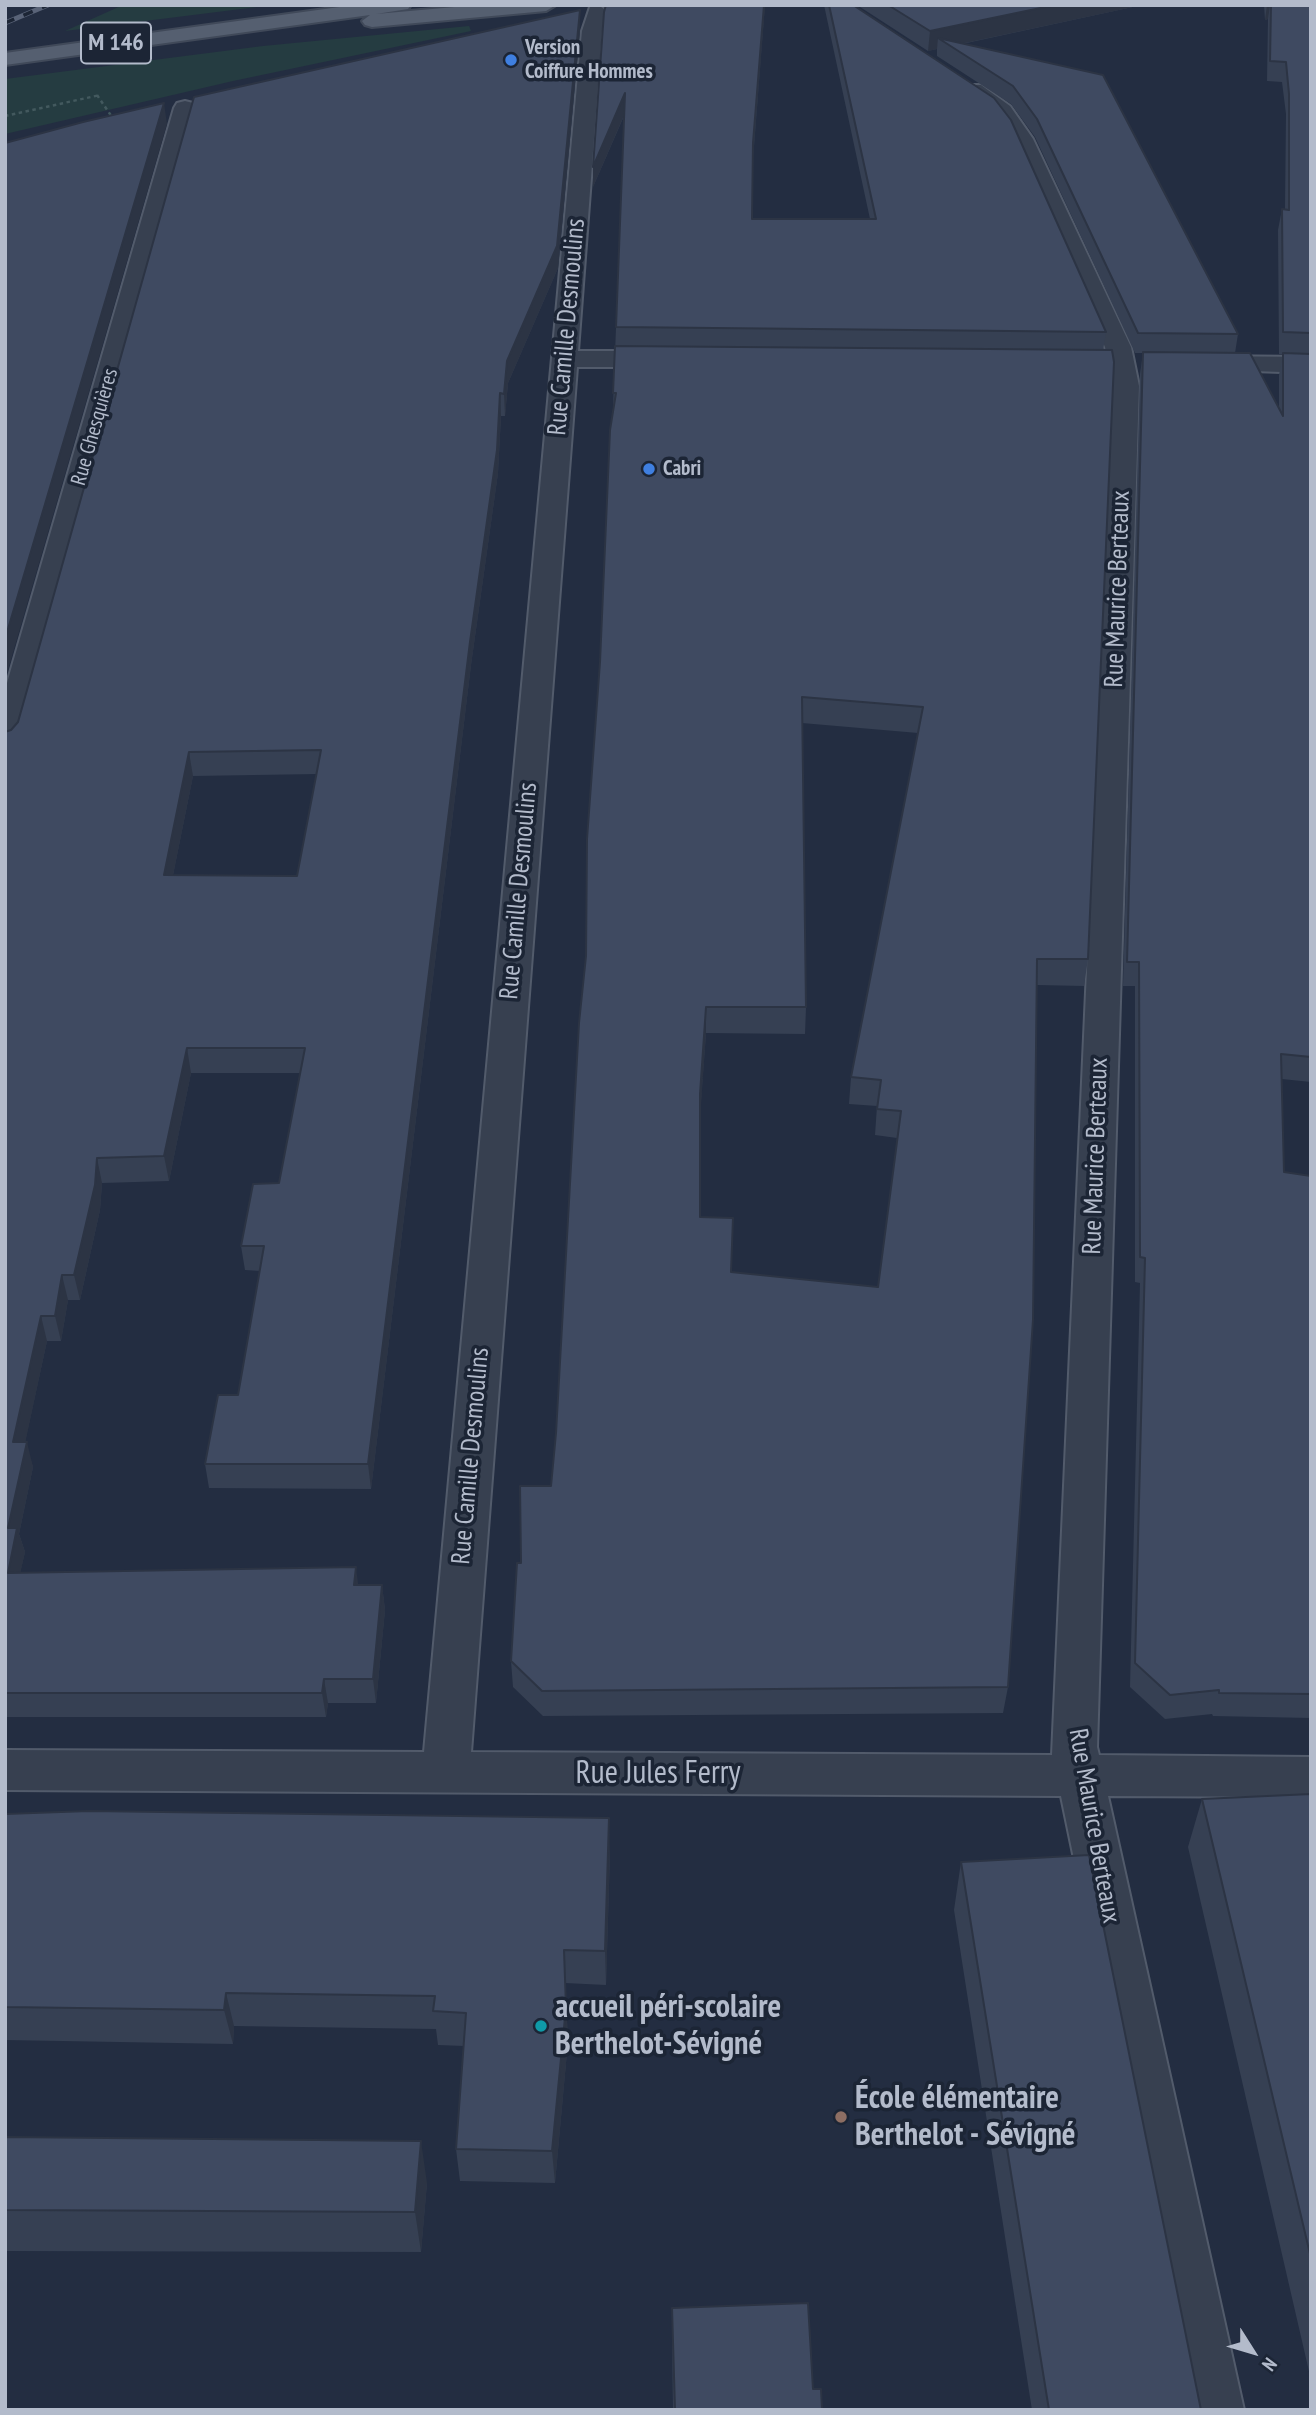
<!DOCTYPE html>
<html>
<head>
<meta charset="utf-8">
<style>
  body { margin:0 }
  #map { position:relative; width:1316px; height:2415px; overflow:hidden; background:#232d41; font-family:"PT Sans Narrow",sans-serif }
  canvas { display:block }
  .frame { position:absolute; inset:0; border:7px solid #b3bbcb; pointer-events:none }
  .north { position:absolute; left:1218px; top:2317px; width:70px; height:70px; -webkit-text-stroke:5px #1c2535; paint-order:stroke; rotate:127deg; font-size:19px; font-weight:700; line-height:28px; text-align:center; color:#b3bbcb }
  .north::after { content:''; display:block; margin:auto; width:24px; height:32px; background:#b3bbcb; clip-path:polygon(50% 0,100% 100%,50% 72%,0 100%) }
</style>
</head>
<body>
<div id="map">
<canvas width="1316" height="2415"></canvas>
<div class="frame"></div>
<div class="north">N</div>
</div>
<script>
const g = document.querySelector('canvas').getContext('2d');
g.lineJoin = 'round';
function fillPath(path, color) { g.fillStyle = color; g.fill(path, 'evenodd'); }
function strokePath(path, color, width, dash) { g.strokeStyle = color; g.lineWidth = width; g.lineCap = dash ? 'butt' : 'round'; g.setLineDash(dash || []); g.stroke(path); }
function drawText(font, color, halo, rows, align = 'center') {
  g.font = font + ' "PT Sans Narrow",sans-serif'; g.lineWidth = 7; g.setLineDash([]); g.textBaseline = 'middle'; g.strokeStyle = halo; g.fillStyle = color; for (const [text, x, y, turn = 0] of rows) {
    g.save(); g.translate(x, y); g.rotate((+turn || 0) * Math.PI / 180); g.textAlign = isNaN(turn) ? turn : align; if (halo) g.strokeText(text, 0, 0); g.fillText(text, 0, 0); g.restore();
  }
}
fillPath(new Path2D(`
  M123,5H273L65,31Z
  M469,26L471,31L233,81L5,134V79L263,46Z`), '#253c41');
const minor = new Path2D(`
  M598,5L607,11L602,31L578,351H667L676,354L680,359L676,364L667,367H577L471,1752L1052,1755L1113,386L1105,347L1011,139L994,116L962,90L965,85H981L1010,106L1033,139L1131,347L1139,386L1097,1747L1099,1755L1311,1757V1797L1108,1796L1244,2410H1188L1061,1796L5,1790V1750L424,1752L582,31L590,7Z
  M185,101L193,103L196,108L21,745L16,752L5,754V690L174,108L177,103Z
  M1203,356L1311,357V373L1194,369L1190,364L1194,359Z`);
const major = new Path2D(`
  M354,5H411L408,9L376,14L477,5H556L546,11L372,27L365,25L362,21L370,15L5,65V53Z`);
strokePath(minor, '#525b6b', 4);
strokePath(major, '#404959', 4);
strokePath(new Path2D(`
  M97,95L114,120
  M5,116L100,95`), '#43595e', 2.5, [3.5, 3.5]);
fillPath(minor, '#374050');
fillPath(major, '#555f70');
const rail = new Path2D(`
  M5,23L48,5`);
strokePath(rail, '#596378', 5);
strokePath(rail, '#1c2535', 3.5, [10]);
fillPath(new Path2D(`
  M606,5H765L753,159L752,219H870L824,5H853L1106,332L1103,350L1088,959L1084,986L1037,985L1008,1687L1003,1713L543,1716L513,1687L511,1661L521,1563L551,1486L556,1433L586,956L613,407L624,116L593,187ZM802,723L918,733L851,1077L849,1104L877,1106L875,1135L897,1138L878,1287L732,1272L700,1217V1114L706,1033L805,1034L806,1007Z
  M857,5H1142L962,44L1103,75L1238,334L1235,353L1279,408V375L1283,354H1279L1278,230L1282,209H1285L1286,114L1282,82L1267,81L1268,19L1265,20L1264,5H1311V1082L1282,1079L1284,1172L1311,1176V1718L1213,1716L1212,1714L1165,1719L1130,1687L1140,1283L1135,1282V986H1123L1140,374L1143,353H1135L1035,137L1011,104L937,56V49L928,51Z
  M580,10V29L558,268L508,383L505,416H501L498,473L471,665L371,1489L209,1488L205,1464L238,1395L260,1271L245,1270L241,1246L279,1183L300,1073H191L169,1181L102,1183L100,1210L80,1300H68L61,1341H47L25,1442L33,1467L19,1534L25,1552L20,1573L382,1585L385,1610L376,1703H328L326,1717H5V732L11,730ZM317,774L297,876L173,875L193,776Z
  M1311,1794V2380L1188,1847L1202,1799Z
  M5,1814L610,1853L606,1985L565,1983L568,2041L555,2183L460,2181L456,2149L464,2046L438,2045L436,2029L234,2026L233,2044L5,2040Z
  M961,1862L1201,2410H1032L954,1910Z
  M5,2137L427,2183L421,2252L5,2251Z
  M672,2308L813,2389L822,2410H673L672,2347Z`), '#364053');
fillPath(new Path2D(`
  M764,5H765L752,163L753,143Z
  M1055,5H1142L951,46L938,38L937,49L928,51L930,31Z
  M1267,5H1270L1268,19L1265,20Z
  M580,10V29L558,268L508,383L505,416L504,394L507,361Z
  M625,93V113L593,187V167Z
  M164,103L167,124L5,680V639Z
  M500,393L501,416L498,473L471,665L371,1489L368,1464Z
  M189,752L193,776L168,900L164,875Z
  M706,1007V1033L700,1120V1094Z
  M187,1048L191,1073L169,1181L164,1156Z
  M97,1158L102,1183L100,1210L80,1300L74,1275Z
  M62,1275L68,1300L61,1341L55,1316Z
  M41,1316L47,1341L20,1467L13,1442Z
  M27,1442L33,1467L19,1534L25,1552L15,1597L8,1573V1528Z
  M356,1567L359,1591L354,1585Z
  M382,1585L385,1610L376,1703L373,1679Z
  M324,1679L328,1703L326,1717L322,1693Z
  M609,1818L610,1853L606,1985L605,1951Z
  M564,1950L568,2041L555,2183L552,2151Z
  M226,1993L234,2026L233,2044L224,2010Z
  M421,2141L427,2183L421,2252L415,2212Z`), '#2c3444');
const building = new Path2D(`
  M606,5H764L753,143L752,219H876L829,5H853L994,98L1011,120L1106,332L616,327L625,93L593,167L604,12Z
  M888,5H1055L930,31Z
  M1271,5H1311V333L1283,332L1282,209L1289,210V94L1286,62L1270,61Z
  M580,10L557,246L507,361L504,394L500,393L497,450L470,642L368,1464H205L218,1395H238L264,1246H241L253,1184L279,1183L305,1048H187L164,1156L97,1158L95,1185L74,1275H62L55,1316H41L13,1442H27L8,1528H17L8,1573L356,1567L354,1585H382L373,1679H324L322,1693H5V732L11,730L18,722L194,97ZM321,750L297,876L164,875L189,752Z
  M938,38L1103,75L1238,334L1138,333L1037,119L1013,86Z
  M164,103L5,639V143L83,122Z
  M615,346L1112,350L1114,362L1088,959H1037L1033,1320L1008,1687L542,1691L511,1661L517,1563H521L520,1486H551L556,1433L579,1023L586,956L587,839L600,662L610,430L616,393H613ZM802,697L923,707L851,1077L881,1080L877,1109L901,1111L878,1287L731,1272L733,1218L700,1217V1094L706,1007H806Z
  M1143,352L1250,353L1283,416V353L1311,354V1057L1281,1054L1284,1172L1311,1176V1694L1219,1693V1690L1170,1695L1135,1663L1145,1258L1140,1257L1139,962H1127Z
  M1311,1794V2258L1202,1799Z
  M89,1811L609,1818L605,1951L564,1950L566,2007L552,2151L456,2149L466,2013L433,2011L435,1996L226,1993L224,2010L5,2007V1814Z
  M1089,1855L1201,2410H1049L961,1862Z
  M5,2137L421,2141L415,2212L5,2210Z
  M808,2303L813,2389H821L822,2410H675L672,2308Z`);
fillPath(building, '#3f4a61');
strokePath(building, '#2c3444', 2);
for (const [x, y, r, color] of [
  [511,60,7,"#3f7fe0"],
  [649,469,7,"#3f7fe0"],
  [541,2026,7,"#0f9aa8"],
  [841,2117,7,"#8d6e63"]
]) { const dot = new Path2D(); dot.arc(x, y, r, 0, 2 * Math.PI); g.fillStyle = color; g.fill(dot); strokePath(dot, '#1c2535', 2.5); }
drawText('bold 21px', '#b3bbcb', '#1c2535', [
  ["Version",525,48],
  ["Coiffure Hommes",525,72],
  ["Cabri",663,469]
], 'left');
drawText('21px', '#b3bbcb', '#1c2535', [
  ["Rue Ghesquières",95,427,-74]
]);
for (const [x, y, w] of [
  [116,43,70]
]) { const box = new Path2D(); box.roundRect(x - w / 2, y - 20.5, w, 41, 5); g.fillStyle = '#1c2535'; g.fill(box); strokePath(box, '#b3bbcb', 2); }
drawText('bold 24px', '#b3bbcb', null, [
  ["M 146",116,43]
]);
drawText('26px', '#b3bbcb', '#1c2535', [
  ["Rue Camille Desmoulins",567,327,-85],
  ["Rue Maurice Berteaux",1118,589,-88],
  ["Rue Camille Desmoulins",519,891,-85],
  ["Rue Maurice Berteaux",1096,1156,-88],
  ["Rue Camille Desmoulins",471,1456,-85],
  ["Rue Maurice Berteaux",1094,1826,80]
]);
drawText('32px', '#b3bbcb', '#1c2535', [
  ["Rue Jules Ferry",658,1774]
]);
drawText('bold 32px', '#b3bbcb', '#1c2535', [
  ["accueil péri-scolaire",555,2008],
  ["Berthelot-Sévigné",555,2045],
  ["École élémentaire",855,2099],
  ["Berthelot - Sévigné",855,2136]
], 'left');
</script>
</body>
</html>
